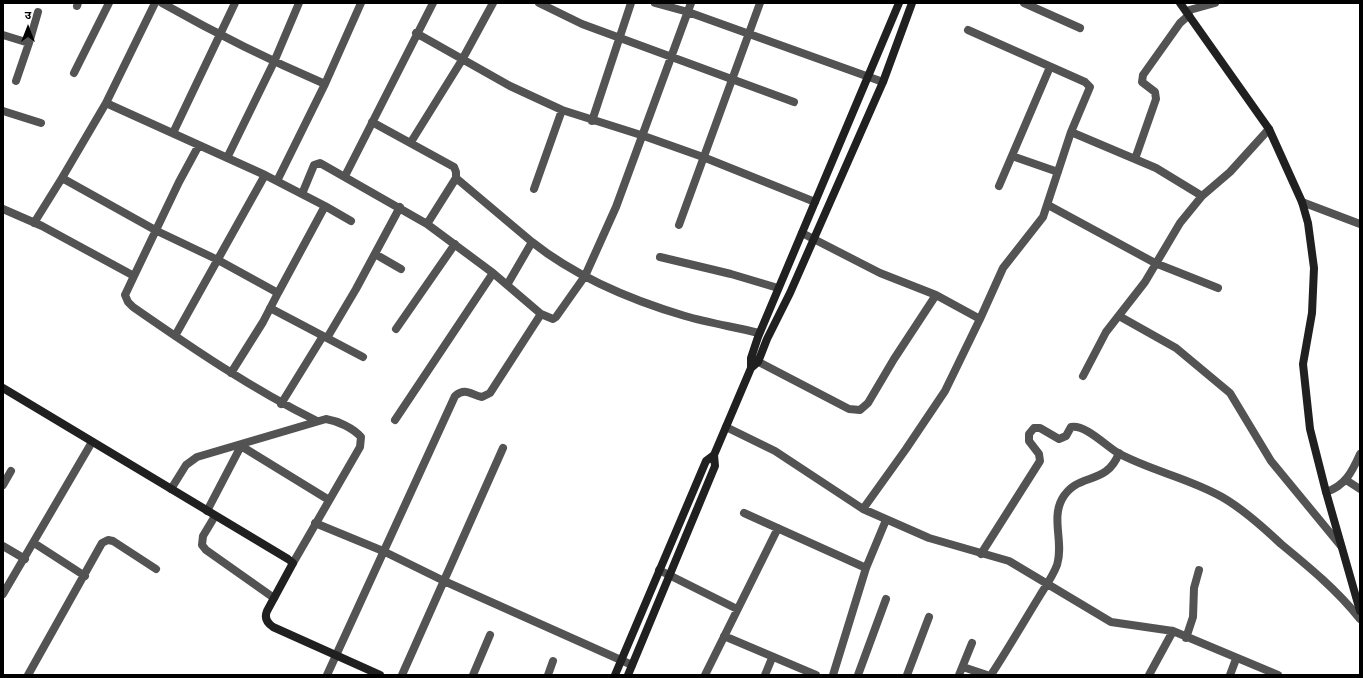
<!DOCTYPE html>
<html>
<head>
<meta charset="utf-8">
<style>
  body { margin:0 }
  #map { position:relative; width:1363px; height:678px; overflow:hidden; background:#fff; font-family:Rubik,"Noto Sans Devanagari",sans-serif }
  canvas { display:block }
  .frame { position:absolute; inset:0; border:4px solid #000; pointer-events:none }
  .north { position:absolute; left:8px; top:8px; width:40px; height:40px; -webkit-text-stroke:3px #fff; paint-order:stroke; rotate:0deg; font-size:11px; font-weight:700; line-height:16px; text-align:center; color:#000 }
  .north::after { content:''; display:block; margin:auto; width:14px; height:18px; background:#000; clip-path:polygon(50% 0,100% 100%,50% 72%,0 100%) }
</style>
</head>
<body>
<div id="map">
<canvas width="1363" height="678"></canvas>
<div class="frame"></div>
<div class="north">उ</div>
</div>
<script>
const g = document.querySelector('canvas').getContext('2d');
g.lineJoin = 'round';
function strokePath(path, color, width, dash) { g.strokeStyle = color; g.lineWidth = width; g.lineCap = dash ? 'butt' : 'round'; g.setLineDash(dash || []); g.stroke(path); }
strokePath(new Path2D(`
  M162,3C215,33 269,60 325,84
  M539,3L582,24L794,102
  M655,3L688,12L883,82
  M1024,3L1080,28
  M77,6L78,3
  M1186,11L1215,3
  M416,33L510,86L562,110L641,135L703,157L815,202
  M3,35L29,43L38,12
  M74,73L109,3
  M16,81L29,43
  M106,103L265,175L325,206
  M3,111L41,123
  M592,121L631,3
  M372,122L454,167L456,172V178
  M1071,132L1156,168L1202,196
  M173,133L235,3
  M411,142L462,60L493,3
  M1012,156L1058,172
  M227,158L274,62L299,3
  M1135,159L1156,99L1155,92L1142,82L1143,75L1180,23L1189,15
  M345,176L433,3
  M62,178L157,231L218,260L278,293L263,322L231,373
  M277,181L325,84L361,3
  M999,186L1050,67
  M534,189L562,110
  M302,194L314,165L320,163L427,224L493,273L541,314L553,319L556,317L585,276L616,207L691,3
  M1302,202L1360,224
  M1048,205L1155,263L1218,288
  M3,209L42,226L134,276L125,295L128,302L133,307C192,348 252,389 317,421
  M34,223L62,178L106,103L155,3
  M427,224L456,178L532,242
  M679,225L760,3
  M802,233L880,273L936,295L980,319L1003,268L1043,217L1071,132L1090,87L1085,82L968,30
  M375,254L401,269
  M660,257L731,274L778,288
  M134,276L179,182L199,145
  M507,285L532,242C576,277 631,300 685,316C709,323 735,327 759,333
  M278,293L325,206L351,221
  M270,308L363,357
  M1119,316L1176,348L1230,393L1271,461L1341,546
  M396,329L455,244
  M175,336L265,175
  M327,338L356,289L400,207
  M753,359L849,409L860,410L868,403L894,359L936,295
  M1083,376L1106,332L1145,282L1180,223L1202,196L1230,172L1269,129
  M281,404L323,336
  M395,420L493,273
  M726,427L775,451L863,509L929,538L1009,561L1111,622L1173,631L1278,675
  M1346,480L1360,489
  M3,485L11,471
  M171,489L186,465L197,457L326,419C338,421 353,428 361,437L360,447L293,563
  M1326,492C1345,486 1352,472 1360,454
  M863,509L906,449L945,391L980,319
  M207,511L241,446L329,500
  M744,513L866,568
  M215,516L203,536L202,545L206,550L274,598
  M315,523L383,551L444,581L632,665
  M34,543L85,576
  M3,546L25,559
  M981,554L1040,461L1039,454L1029,441V434L1034,428H1040L1059,439L1066,436L1071,427C1085,424 1106,446 1118,453C1151,471 1189,478 1222,497C1243,509 1263,527 1281,544C1309,567 1337,590 1360,619
  M659,570L737,609
  M3,594L92,442
  M724,636L816,675
  M1186,638L1193,617L1194,588L1199,570
  M963,667L987,675
  M28,675L102,543L108,540L113,541L156,569
  M327,675L455,396C466,387 471,395 482,397L490,393L541,314
  M402,675L503,448
  M473,675L490,635
  M548,675L553,661
  M705,675L778,528
  M765,675L772,658
  M833,675L866,568L886,520
  M858,675L886,599
  M907,675L929,617
  M959,675L972,643
  M991,675C1008,649 1023,623 1039,597C1045,587 1053,576 1057,565C1064,543 1051,519 1062,499C1078,471 1106,487 1119,453
  M1149,675L1173,631
  M1230,675L1236,659`), '#535353', 8);
strokePath(new Path2D(`
  M1180,3L1269,129L1302,202L1308,223L1314,268L1312,313L1303,364L1310,429L1326,492L1360,611
  M751,368V358L758,337L899,3
  M3,388L288,559L293,563L267,611C264,618 267,623 273,627L380,675
  M615,675L706,461L714,455L751,368L758,362L767,339L790,293L883,82L912,3
  M628,675L715,466L714,455`), '#202020', 8);
</script>
</body>
</html>
